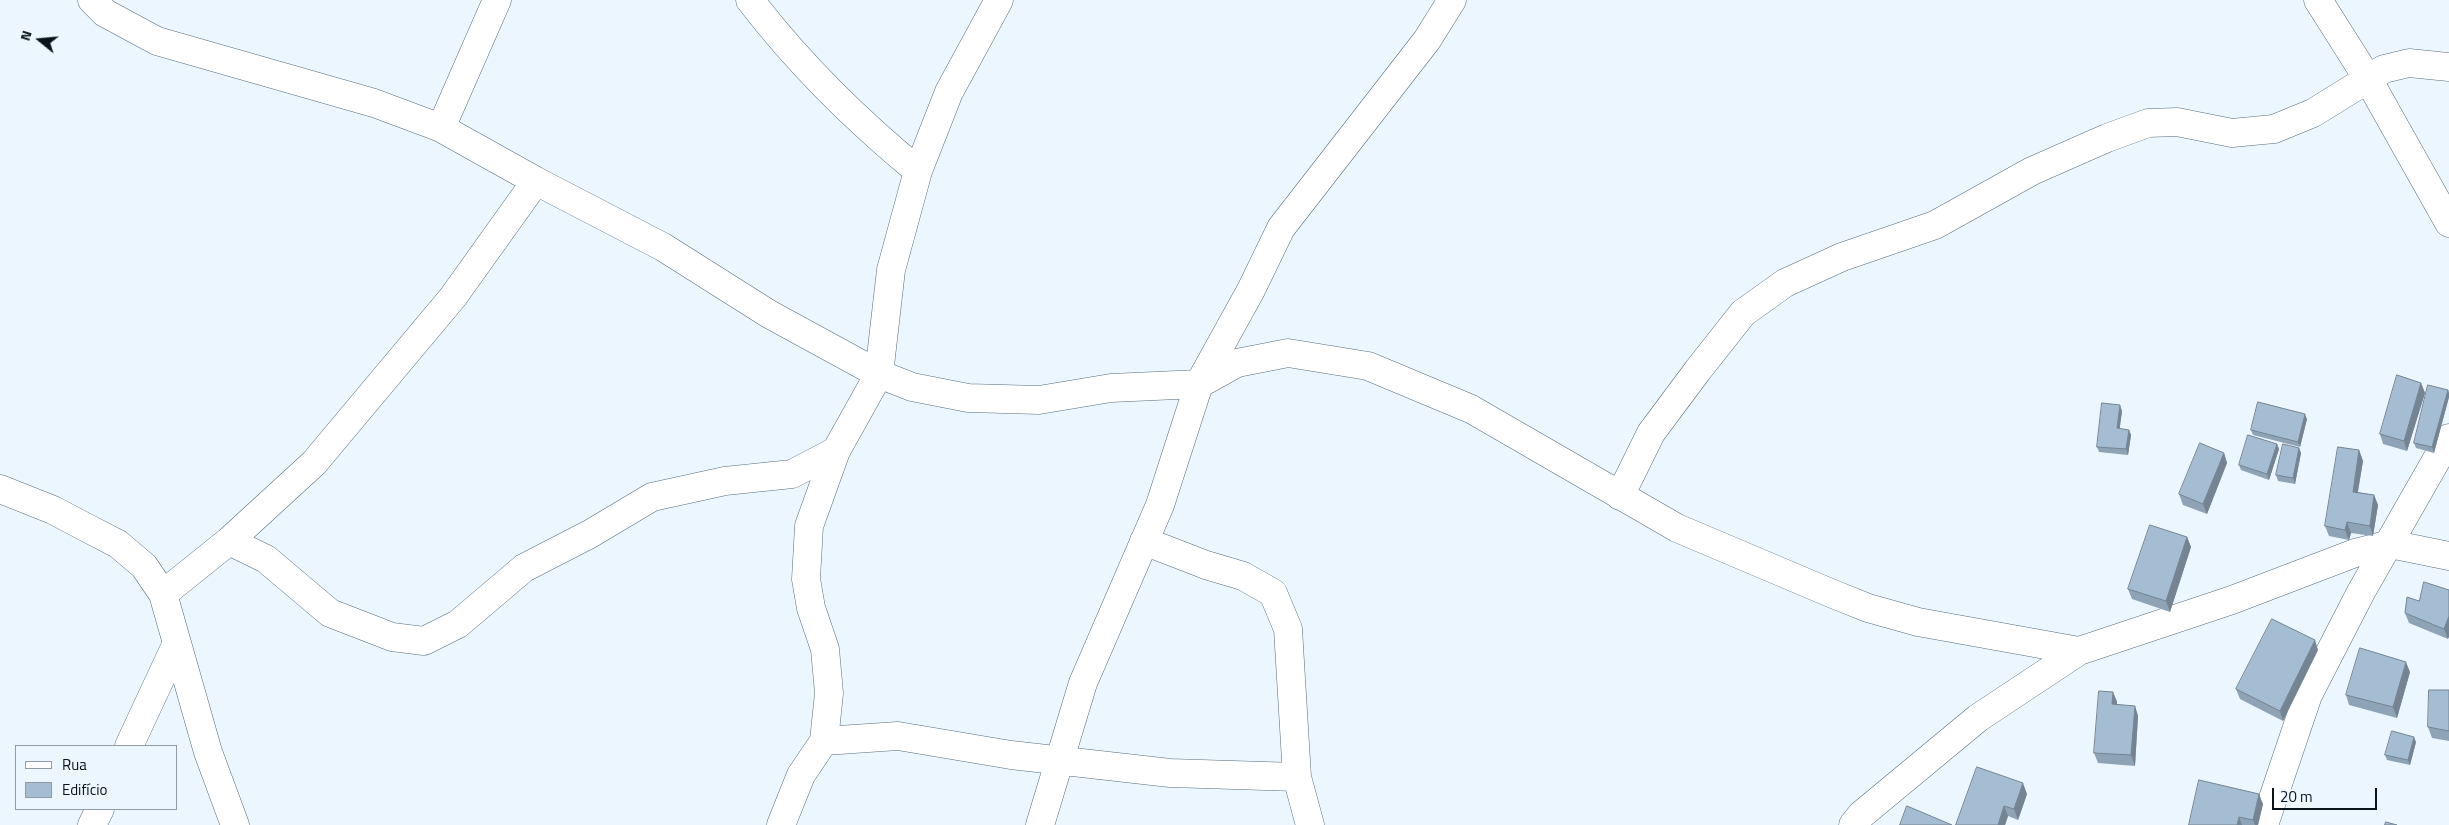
<!DOCTYPE html>
<html>
<head>
<meta charset="utf-8">
<style>
  body { margin:0 }
  #map { position:relative; width:2449px; height:825px; overflow:hidden; background:#ecf6ff; font-family:"Titillium Web",sans-serif }
  canvas { display:block }
  .legend { position:absolute; left:15px; top:745px; width:162px; height:65px; box-sizing:border-box; background:#ecf6ff; border:1px solid #929ba3; margin:0; padding:6px 9px; list-style:none; font-size:15px; color:#0a131a }
  .legend li { display:flex; align-items:center; gap:10px; height:25px }
  .legend b { width:25px; border:1px solid #929ba3 }
  .north { position:absolute; left:15px; top:15px; width:50px; height:50px; -webkit-text-stroke:4px #ecf6ff; paint-order:stroke; rotate:287deg; font-size:14px; font-weight:700; line-height:20px; text-align:center; color:#0a131a }
  .north::after { content:''; display:block; margin:auto; width:18px; height:22px; background:#0a131a; clip-path:polygon(50% 0,100% 100%,50% 72%,0 100%) }
  .scale { position:absolute; left:2272px; top:788px; width:105px; height:22px; box-sizing:border-box; border:2px solid #0a131a; border-top:0; padding-left:6px; font-size:15px; line-height:18px; white-space:nowrap; color:#0a131a; -webkit-text-stroke:4px #ecf6ff; paint-order:stroke }
</style>
</head>
<body>
<div id="map">
<canvas width="2449" height="825"></canvas>
<ul class="legend">
<li><b style="height:6px;background:#fff"></b>Rua</li>
<li><b style="height:14px;background:#a5bdd2"></b>Edifício</li>
</ul>
<div class="north">N</div>
<div class="scale">20 m</div>
</div>
<script>
const g = document.querySelector('canvas').getContext('2d');
g.lineJoin = 'round';
function strokePath(path, color, width, dash) { g.strokeStyle = color; g.lineWidth = width; g.lineCap = dash ? 'butt' : 'round'; g.setLineDash(dash || []); g.stroke(path); }
function fillPath(path, color) { g.fillStyle = color; g.fill(path, 'evenodd'); }
const minor = new Path2D(`
  M92,0L105,13L157,41L374,103L441,128L536,181L663,247L769,314L879,374L912,387L968,398L1039,400L1111,388L1199,384L1237,363L1288,353L1368,366L1471,409L1677,528L1833,594L1868,608L1918,622L2079,651
  M750,0C799,64 856,120 918,171
  M2318,0L2368,79L2449,223
  M441,128L497,0
  M0,489L53,510L89,529L118,544L144,566L163,594L208,752L235,825
  M1620,496L1651,433L1698,370L1743,313L1785,283L1842,257L1935,225L2032,171L2107,138L2148,123L2177,122L2232,133L2274,129L2313,113L2384,69L2409,63L2449,67
  M229,541L266,559L330,613L392,637L424,641L458,624L524,568L590,534L652,497L725,481L792,474L836,451L879,374L891,270L918,171L949,92L999,0
  M1144,541L1206,565L1243,576L1273,593L1288,629L1297,777L1310,825
  M163,594L229,541L314,463L453,297L536,181
  M824,741L898,736L1011,755L1170,773L1297,777
  M129,746L177,643
  M92,825L100,809
  M781,825L801,775L824,741L829,693L825,649L811,608L806,579L809,526L836,451
  M1040,825L1083,683L1160,505L1199,384L1251,290L1281,228L1427,40L1452,0
  M1853,825L1861,815L1978,718L2079,651L2232,600L2355,553L2390,544L2449,556
  M2264,825L2308,695L2361,592L2449,438`);
strokePath(minor, '#566d7f', 29);
strokePath(minor, '#fff', 28);
fillPath(new Path2D(`
  M2421,383L2425,393L2407,451L2383,444L2380,434Z
  M2448,390L2449,393V397L2434,453L2416,448L2414,443Z
  M2122,411L2119,429L2129,430L2131,435L2128,455L2099,452L2097,447Z
  M2307,419L2300,447L2253,435L2251,430Z
  M2277,444L2279,449L2269,480L2241,470L2239,465Z
  M2299,448L2301,453L2295,484L2278,481L2276,475Z
  M2359,450L2363,461L2358,492L2374,495L2378,505L2373,536L2351,533L2349,540L2329,536L2325,526Z
  M2224,453L2227,463L2207,514L2183,505L2179,494Z
  M2187,537L2191,547L2170,612L2132,599L2128,589Z
  M2449,590L2448,639L2409,623L2405,613L2419,601Z
  M2318,650L2283,721L2240,699L2236,689Z
  M2410,672L2397,718L2349,705L2346,695Z
  M2449,690V741L2432,738L2428,727Z
  M2113,692L2117,702V705L2135,706L2138,716L2135,766L2098,763L2094,753Z
  M2416,742L2410,765L2387,760L2385,755Z
  M2027,794L2018,820L2008,816L2005,825H1956Z
  M2263,804L2258,825H2189Z`), '#8ea3b5');
fillPath(new Path2D(`
  M2421,383L2425,393L2407,451L2404,441Z
  M2448,390L2449,393V397L2434,453L2432,447Z
  M2120,405L2122,411L2119,434L2117,428Z
  M2305,414L2307,419L2300,447L2298,442Z
  M2129,430L2131,435L2128,455L2126,449Z
  M2277,444L2279,449L2269,480L2267,474Z
  M2299,448L2301,453L2295,484L2293,478Z
  M2359,450L2363,461L2356,502L2353,492Z
  M2224,453L2227,463L2207,514L2203,504Z
  M2374,495L2378,505L2373,536L2370,526Z
  M2347,522L2351,533L2349,540L2345,530Z
  M2187,537L2191,547L2170,612L2166,601Z
  M2449,616V637L2448,639L2444,629Z
  M2315,640L2318,650L2283,721L2280,711Z
  M2406,662L2410,672L2397,718L2393,707Z
  M2113,692L2117,702L2116,715L2112,704Z
  M2135,706L2138,716L2135,766L2131,755Z
  M2414,737L2416,742L2410,765L2408,760Z
  M2023,783L2027,794L2018,820L2014,809Z
  M2259,794L2263,804L2258,825H2255L2253,820Z
  M2004,806L2008,816L2005,825H1998Z
  M2239,817L2242,825H2237Z`), '#748493');
const building = new Path2D(`
  M2397,375L2421,383L2404,441L2380,434Z
  M2428,385L2448,390L2432,447L2414,443Z
  M2258,402L2305,414L2298,442L2251,430Z
  M2102,403L2120,405L2117,428L2129,430L2126,449L2097,447Z
  M2248,435L2277,444L2267,474L2239,465Z
  M2200,443L2224,453L2203,504L2179,494Z
  M2283,444L2299,448L2293,478L2276,475Z
  M2338,447L2359,450L2353,492L2374,495L2370,526L2347,522L2345,530L2325,526Z
  M2150,525L2187,537L2166,601L2128,589Z
  M2424,582L2449,590V616L2444,629L2405,613L2407,597L2419,601Z
  M2272,619L2315,640L2280,711L2236,689Z
  M2360,648L2406,662L2393,707L2346,695Z
  M2429,690H2449V731L2428,727Z
  M2099,691L2113,692L2112,704L2135,706L2131,755L2094,753Z
  M2392,731L2414,737L2408,760L2385,755Z
  M1977,767L2023,783L2014,809L2004,806L1998,825H1956Z
  M2199,780L2259,794L2253,820L2239,817L2237,825H2189Z
  M1907,806L1952,825H1900Z
  M2386,822L2397,825H2385Z`);
fillPath(building, '#a5bdd2');
strokePath(building, '#748493', 1);
</script>
</body>
</html>
